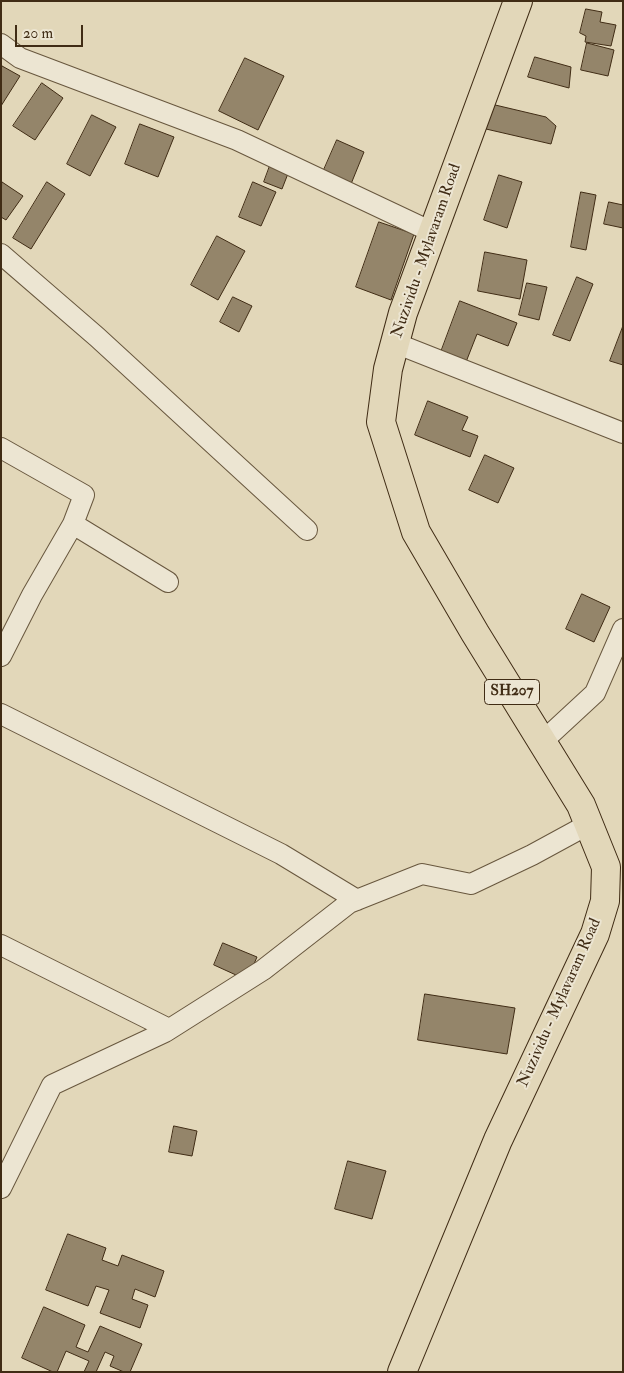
<!DOCTYPE html>
<html>
<head>
<meta charset="utf-8">
<style>
  body { margin:0 }
  #map { position:relative; width:624px; height:1373px; overflow:hidden; background:#e2d7b9; font-family:"IM FELL Double Pica",serif }
  canvas { display:block }
  .frame { position:absolute; inset:0; border:2px solid #402c15; pointer-events:none }
  .scale { position:absolute; left:15px; top:25px; width:68px; height:22px; box-sizing:border-box; border:2px solid #402c15; border-top:0; padding-left:6px; font-size:15px; line-height:18px; white-space:nowrap; color:#402c15; -webkit-text-stroke:4px #ece5d2; paint-order:stroke }
</style>
</head>
<body>
<div id="map">
<canvas width="624" height="1373"></canvas>
<div class="frame"></div>
<div class="scale">20 m</div>
</div>
<script>
const g = document.querySelector('canvas').getContext('2d');
g.lineJoin = 'round';
function fillPath(path, color) { g.fillStyle = color; g.fill(path, 'evenodd'); }
function strokePath(path, color, width, dash) { g.strokeStyle = color; g.lineWidth = width; g.lineCap = dash ? 'butt' : 'round'; g.setLineDash(dash || []); g.stroke(path); }
function drawText(font, color, halo, rows, align = 'center') {
  g.font = font + ' "IM FELL Double Pica",serif'; g.lineWidth = 4; g.setLineDash([]); g.textBaseline = 'middle'; g.strokeStyle = halo; g.fillStyle = color; for (const [text, x, y, turn = 0] of rows) {
    g.save(); g.translate(x, y); g.rotate((+turn || 0) * Math.PI / 180); g.textAlign = isNaN(turn) ? turn : align; if (halo) g.strokeText(text, 0, 0); g.fillText(text, 0, 0); g.restore();
  }
}
const building = new Path2D(`
  M586,9L602,12L600,22L616,25L611,46L585,42L586,36L580,33Z
  M587,43L614,50L608,76L581,70Z
  M535,57L571,67L569,88L528,77Z
  M245,58L284,76L258,130L219,111Z
  M2,66L20,76L1,106V67Z
  M42,83L63,98L35,140L13,126Z
  M491,104L546,117L556,126L551,144L486,129Z
  M92,115L116,127L90,176L67,164Z
  M140,124L174,137L158,177L125,164Z
  M337,140L364,152L351,184L323,172Z
  M271,163L289,171L282,189L264,182Z
  M499,175L522,182L507,228L484,220Z
  M2,182L23,196L6,220L1,217Z
  M47,182L65,194L31,249L13,238Z
  M253,182L276,192L261,226L239,217Z
  M581,192L596,195L586,250L571,247Z
  M609,202L623,205V228L604,224Z
  M379,222L414,234L391,300L356,287Z
  M217,236L245,251L218,300L191,285Z
  M485,252L527,260L520,299L478,291Z
  M577,277L593,284L570,341L553,335Z
  M527,283L547,287L539,320L519,315Z
  M233,297L252,306L239,332L220,322Z
  M460,301L517,323L508,346L477,334L466,362L441,352Z
  M623,326V365L610,361Z
  M428,401L468,417L462,430L478,436L470,457L415,435Z
  M485,455L514,468L498,503L469,490Z
  M582,594L610,607L594,642L566,629Z
  M223,943L257,957L247,980L214,965Z
  M425,994L515,1008L507,1054L418,1040Z
  M174,1126L197,1131L192,1156L169,1152Z
  M348,1161L386,1171L372,1219L335,1209Z
  M68,1234L106,1248L102,1260L118,1266L122,1255L164,1271L155,1297L135,1289L132,1299L148,1305L140,1328L100,1313L109,1290L96,1286L88,1306L46,1290Z
  M44,1307L85,1325L76,1347L88,1352L100,1326L142,1344L130,1372H124L110,1366L114,1356L105,1352L96,1372H84L89,1361L66,1351L57,1372H53L22,1358Z`);
fillPath(building, '#94856a');
strokePath(building, '#402c15', 1);
const minor = new Path2D(`
  M1,44L20,58L237,140L432,232
  M1,254L97,337L307,530
  M395,343L623,433
  M1,448L84,495L73,524
  M1,656L32,595L73,524L168,582
  M1,714L281,854L357,900
  M542,742L595,693L623,629
  M1,945L169,1029
  M1,1188L52,1085L165,1032L263,970L349,903L422,874L471,884L532,855L589,824`);
const primary = new Path2D(`
  M402,1372L498,1140L595,934L605,901L606,867L581,805L475,633L416,532L381,422L388,369L403,313L518,1`);
strokePath(minor, '#68573e', 22);
strokePath(primary, '#402c15', 30);
strokePath(minor, '#ece5d2', 20);
strokePath(primary, '#e2d7b9', 28);
for (const [x, y, w] of [
  [512,692,55]
]) { const box = new Path2D(); box.roundRect(x - w / 2, y - 12.5, w, 25, 4); g.fillStyle = '#ece5d2'; g.fill(box); strokePath(box, '#402c15', 1); }
drawText('bold 15px', '#402c15', null, [
  ["SH207",512,692]
]);
drawText('16px', '#402c15', '#ece5d2', [
  ["Nuzividu - Mylavaram Road",427,251,-71],
  ["Nuzividu - Mylavaram Road",560,1003,-66]
]);
</script>
</body>
</html>
